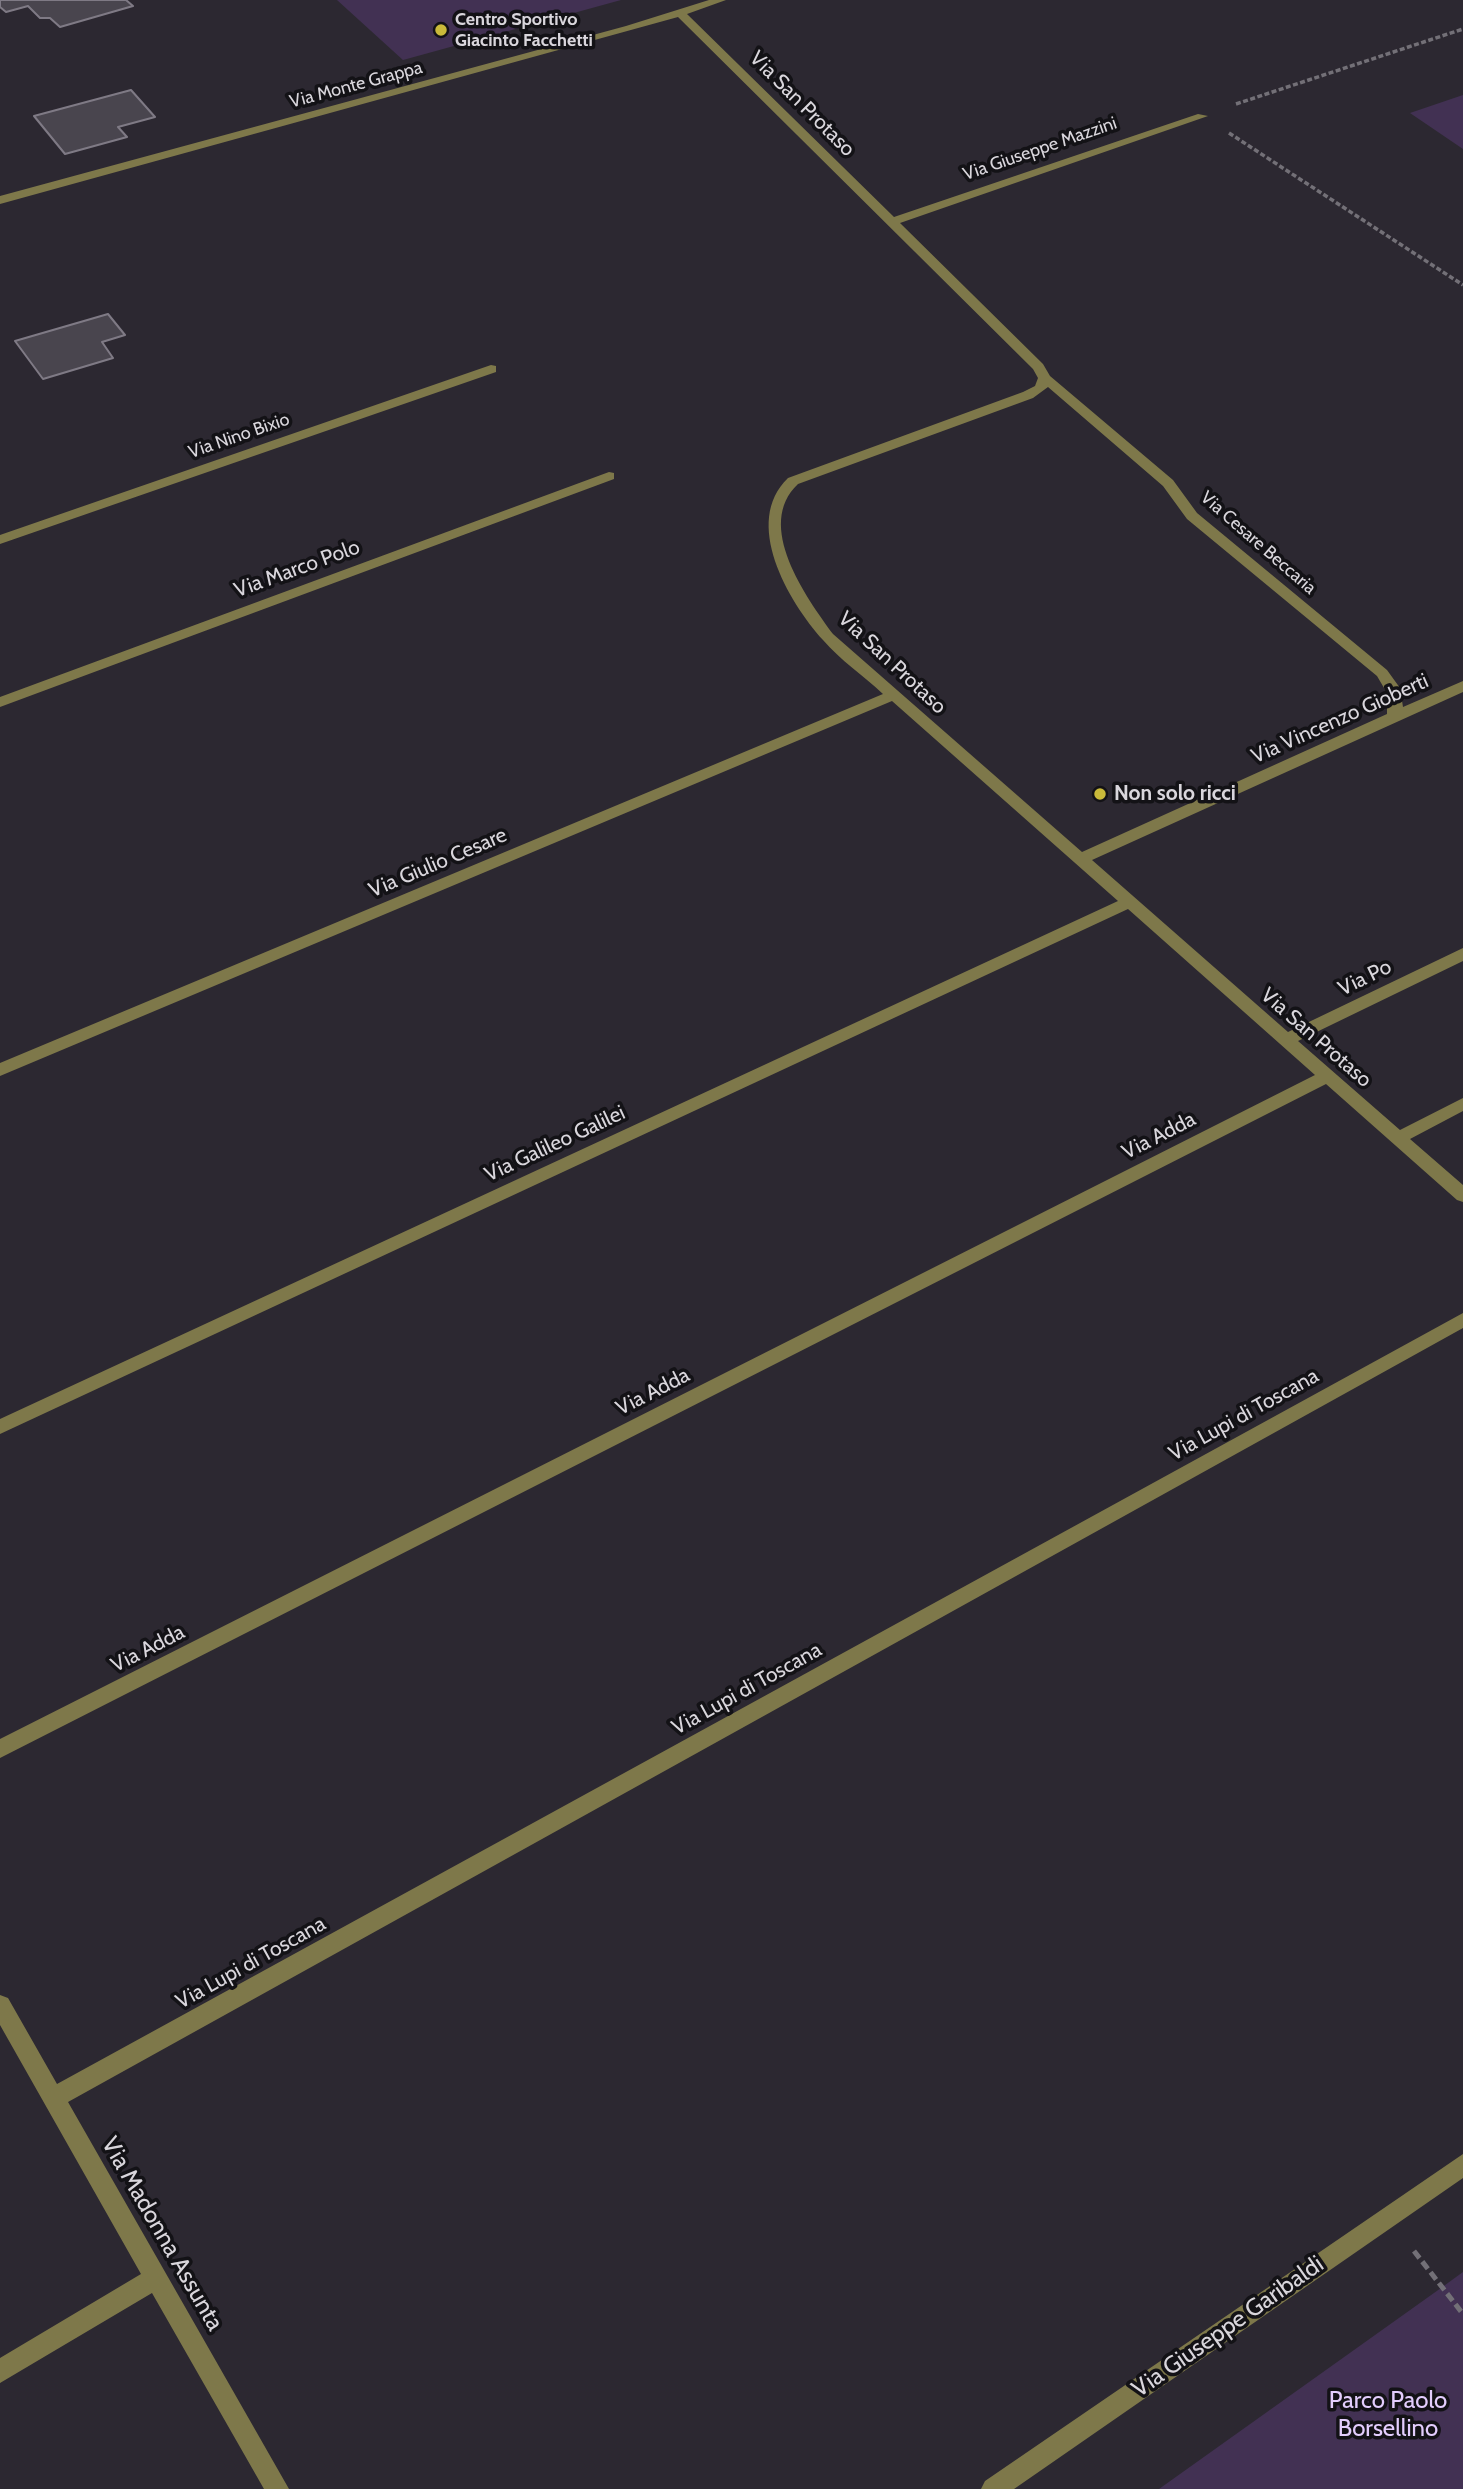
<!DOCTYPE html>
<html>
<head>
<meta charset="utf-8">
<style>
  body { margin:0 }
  canvas { display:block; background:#2c2831 }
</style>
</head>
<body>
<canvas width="1463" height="2489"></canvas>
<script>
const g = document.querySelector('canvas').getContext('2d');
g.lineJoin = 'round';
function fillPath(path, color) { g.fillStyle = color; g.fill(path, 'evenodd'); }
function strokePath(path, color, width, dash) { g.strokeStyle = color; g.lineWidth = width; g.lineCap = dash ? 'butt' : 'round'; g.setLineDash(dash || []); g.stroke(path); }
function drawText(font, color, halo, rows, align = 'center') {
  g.font = font + ' Cabin,sans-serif'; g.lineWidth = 7; g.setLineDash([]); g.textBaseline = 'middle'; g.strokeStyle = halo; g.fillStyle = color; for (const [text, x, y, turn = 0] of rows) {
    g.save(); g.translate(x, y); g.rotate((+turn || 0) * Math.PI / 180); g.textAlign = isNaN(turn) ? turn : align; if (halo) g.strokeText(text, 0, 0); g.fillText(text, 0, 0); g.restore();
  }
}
fillPath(new Path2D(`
  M337,0H621L403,60Z
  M1463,95V149L1410,113Z
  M1463,2272V2489H1159L1441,2288Z`), '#423153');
const building = new Path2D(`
  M0,0H126L133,6L60,27L50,18H40L28,6L6,12L0,7Z
  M131,90L155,117L118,127L127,137L65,154L34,116Z
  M108,314L125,335L102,342L113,358L43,379L15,341Z`);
fillPath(building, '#49454e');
strokePath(building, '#7f7a85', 2);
strokePath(new Path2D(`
  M1236,104L1463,29
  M1229,133L1463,285`), '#737077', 3.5, [5, 2.5]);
strokePath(new Path2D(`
  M1414,2251L1463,2314`), '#737077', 5, [9, 4.5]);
fillPath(new Path2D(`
  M709,0H726L687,14L894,217L1198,114L1208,116L900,223L1043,364L1050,376L1173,480L1197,513L1387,670L1400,688L1403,707L1463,681V692L1092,860L1288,1032L1463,948V961L1298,1041L1400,1130L1463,1098V1111L1410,1139L1463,1185V1202L1457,1200L1326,1084L0,1758V1739L1315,1075L1128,909L0,1434V1419L1118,901L892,701L0,1076V1063L883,694C864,676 840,660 823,640C788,601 742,522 788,478L1023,392L1035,386L1038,378L1033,369L678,17L0,204V196L626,26ZM1048,387L1163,486L1187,519L1377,676L1387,693V714L1082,852L833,634C806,597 754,525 798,484L1033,398Z
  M491,365L496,366V372L0,544V535Z
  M609,472L614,473V479L0,707V697Z
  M1463,1313V1328L68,2102L289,2489H264L152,2293L0,2383V2358L141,2274L0,2025V1995L8,1998L57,2084Z
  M1463,2154V2178L1014,2489H981L985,2481Z`), '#7e784a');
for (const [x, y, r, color] of [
  [441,30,7,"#caba3a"],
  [1100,794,7,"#caba3a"]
]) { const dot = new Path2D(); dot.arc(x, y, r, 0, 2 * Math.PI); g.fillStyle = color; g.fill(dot); strokePath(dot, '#131216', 2.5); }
drawText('bold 18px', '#d9d6dc', '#131216', [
  ["Centro Sportivo",455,20],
  ["Giacinto Facchetti",455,41]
], 'left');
drawText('18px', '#d9d6dc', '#131216', [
  ["Via Monte Grappa",356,85,-15],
  ["Via Giuseppe Mazzini",1040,149,-19],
  ["Via Nino Bixio",239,436,-19],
  ["Via Cesare Beccaria",1258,543,41]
]);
drawText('21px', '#d9d6dc', '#131216', [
  ["Via San Protaso",802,104,45],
  ["Via Marco Polo",297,569,-20],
  ["Via San Protaso",892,663,43],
  ["Via Vincenzo Gioberti",1340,719,-24],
  ["Via Giulio Cesare",438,863,-23],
  ["Via Po",1365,978,-26],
  ["Via San Protaso",1316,1038,41],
  ["Via Adda",1159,1136,-27],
  ["Via Galileo Galilei",555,1144,-25],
  ["Via Adda",653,1392,-27],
  ["Via Lupi di Toscana",1244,1415,-29],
  ["Via Adda",148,1649,-27],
  ["Via Lupi di Toscana",747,1689,-29],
  ["Via Lupi di Toscana",251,1963,-29]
]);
drawText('bold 21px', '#d9d6dc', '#131216', [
  ["Non solo ricci",1114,794]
], 'left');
drawText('24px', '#d9d6dc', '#131216', [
  ["Via Madonna Assunta",162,2234,60],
  ["Via Giuseppe Garibaldi",1228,2327,-35]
]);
drawText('24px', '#e3cdfd', '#131216', [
  ["Parco Paolo",1388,2401],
  ["Borsellino",1388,2429]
]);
</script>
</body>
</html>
